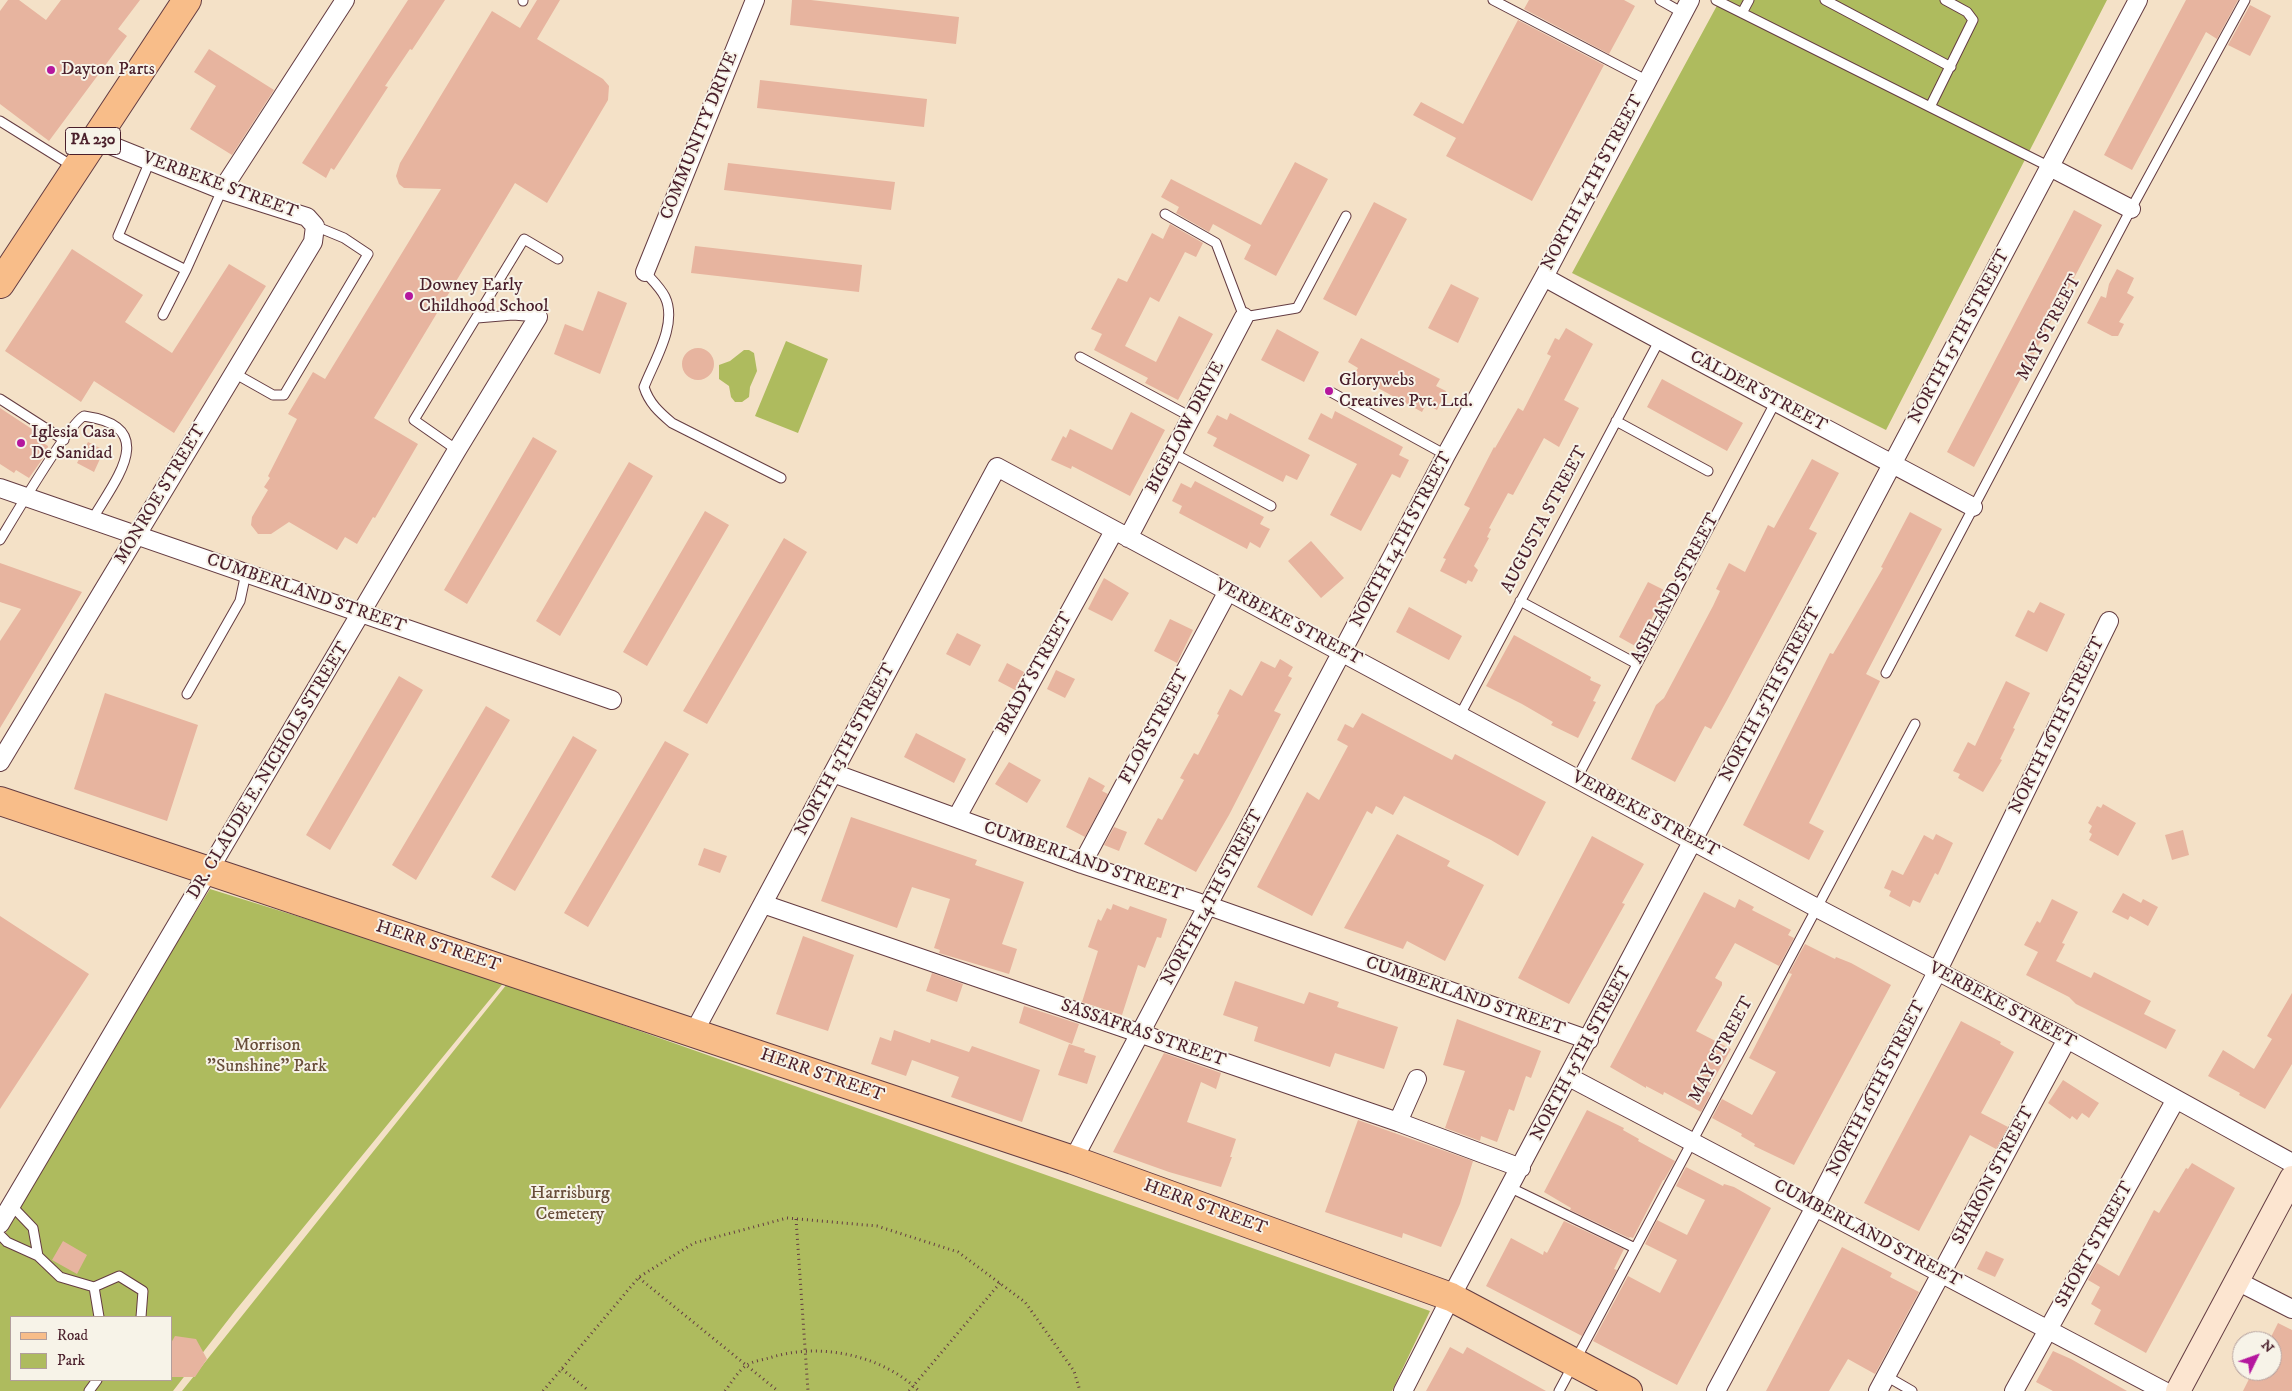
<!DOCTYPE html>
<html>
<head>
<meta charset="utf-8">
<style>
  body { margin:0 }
  #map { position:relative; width:2292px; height:1391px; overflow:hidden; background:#f4e1c7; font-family:"IM FELL DW Pica",serif }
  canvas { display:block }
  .legend { position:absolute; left:10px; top:1316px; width:162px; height:65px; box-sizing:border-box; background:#f7f3e8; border:1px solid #b29e9c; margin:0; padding:6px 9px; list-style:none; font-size:15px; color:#4a1f2b }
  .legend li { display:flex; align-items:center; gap:10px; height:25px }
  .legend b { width:25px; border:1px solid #b29e9c }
  .north { position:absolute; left:2232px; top:1331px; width:50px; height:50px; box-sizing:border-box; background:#f7f3e8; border:1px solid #b29e9c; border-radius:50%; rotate:48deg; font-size:14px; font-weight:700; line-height:20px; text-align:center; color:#4a1f2b }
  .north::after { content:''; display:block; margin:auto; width:18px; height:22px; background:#b5179e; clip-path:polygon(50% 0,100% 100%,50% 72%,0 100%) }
</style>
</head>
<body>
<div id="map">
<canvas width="2292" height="1391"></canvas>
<ul class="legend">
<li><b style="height:6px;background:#f8bd89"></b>Road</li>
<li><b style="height:14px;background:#aebb5e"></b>Park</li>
</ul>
<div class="north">N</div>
</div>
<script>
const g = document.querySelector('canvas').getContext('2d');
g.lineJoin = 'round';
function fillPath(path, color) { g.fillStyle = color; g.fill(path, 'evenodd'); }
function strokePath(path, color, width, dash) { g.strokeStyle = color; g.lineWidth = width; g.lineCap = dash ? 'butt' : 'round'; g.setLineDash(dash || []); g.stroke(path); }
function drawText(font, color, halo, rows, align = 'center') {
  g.font = font + ' "IM FELL DW Pica",serif'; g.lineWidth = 4; g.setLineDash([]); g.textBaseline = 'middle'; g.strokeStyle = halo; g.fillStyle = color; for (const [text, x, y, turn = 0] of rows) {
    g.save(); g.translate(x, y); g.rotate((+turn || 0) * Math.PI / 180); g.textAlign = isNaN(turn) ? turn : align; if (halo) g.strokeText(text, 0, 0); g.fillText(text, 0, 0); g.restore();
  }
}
fillPath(new Path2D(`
  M1720,0H2107L1886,430L1572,273Z
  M786,341L828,359L798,433L755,416Z
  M744,350H749L754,353L757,371L750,387L749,397L742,402H735L731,397L729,386L719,379V365L730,361Z
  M210,889L505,981L235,1311L173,1391H0V1243L113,1046ZM11,1317H171V1380H11Z
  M507,984L1430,1311L1392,1391H182Z`), '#aebb5e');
fillPath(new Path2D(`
  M8,0H19L46,20L61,0H140L118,29L127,36L49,141L0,104V11Z
  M408,0H445L412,50L410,49L385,86L388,87L334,170L331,168L326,178L302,163Z
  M537,0H560L537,39L603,79L609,86L608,100L547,203L515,183L374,418L418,444L375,518L373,517L357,544L345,537L337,550L289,522L271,534H258L251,525L252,517L268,490L264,487L270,478L268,476L297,419L288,414L313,372L325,379L441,189L404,188L399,184L396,176L400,163L492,11L520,28Z
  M792,0H811L959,17L956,44L790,25Z
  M1529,0H1624L1635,6L1609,54L1524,9Z
  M2186,0H2238L2217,39L2206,32L2132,170L2104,155Z
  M2250,5L2271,16L2250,56L2228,45Z
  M1518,20L1604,65L1532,201L1446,156L1456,138L1413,115L1421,102L1463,124Z
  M209,49L274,90L232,155L190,129L216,86L194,72Z
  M760,80L927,99L924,127L757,108Z
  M1295,162L1328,179L1276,276L1244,259L1251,245L1213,224L1209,232L1176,213L1179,207L1161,197L1171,179L1261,225Z
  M728,163L895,182L891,210L724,190Z
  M1374,202L1407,219L1356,316L1323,299Z
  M2074,210L2102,225L1974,467L1947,452Z
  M1170,224L1203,243L1196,257L1185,252L1159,302L1150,297L1125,346L1156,362L1179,316L1213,334L1178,400L1145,383L1148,378L1094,350L1102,334L1091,329L1118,278L1127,282L1152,233L1163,239Z
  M695,246L862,265L859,292L691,273Z
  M72,249L143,295L125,322L172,353L229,264L266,286L174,433L94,381L81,402L5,351Z
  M2117,269L2134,278L2127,293L2134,297L2119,322L2124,324L2118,336H2112L2087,323L2101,296L2106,298L2109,284Z
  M1451,284L1479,298L1458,343L1428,328Z
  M598,291L627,303L600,374L554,354L565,324L583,331Z
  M1566,328L1593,344L1564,400L1579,408L1559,447L1544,438L1513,495L1508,493L1489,528L1491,529L1487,537L1489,538L1474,566L1478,570L1472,582L1468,580L1466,584L1440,571L1446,559L1443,558L1470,508L1464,505L1494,447L1495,448L1518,408L1523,411L1551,356L1547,354L1555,338L1559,340Z
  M1277,329L1319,352L1304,382L1261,360Z
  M1361,338L1440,379L1436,386L1446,391L1437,410L1426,404L1422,412L1354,375L1358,368L1348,362Z
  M682 364a16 16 0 1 1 32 0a16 16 0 1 1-32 0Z
  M1662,379L1743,423L1727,451L1647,407Z
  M0,408L41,435L38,440L48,446L46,454L29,478L16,470L14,473L0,464Z
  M1335,411L1403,447L1399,455L1409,460L1400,478L1392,474L1361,531L1330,515L1357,464L1308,439L1321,413L1332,419Z
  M1131,412L1165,430L1130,496L1072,466L1071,469L1051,460L1063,436L1066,438L1070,429L1112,450Z
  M1230,413L1310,455L1297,480L1286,475L1283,482L1213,446L1217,438L1207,433L1217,415L1227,420Z
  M533,437L557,451L467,604L444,590Z
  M88,442L104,450L94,472L77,463Z
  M1812,459L1839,473L1809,529L1817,533L1726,702L1711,729L1705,726L1675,782L1631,759L1656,705L1664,698L1713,606L1720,591L1716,589L1729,563L1745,572L1768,525L1774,528Z
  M629,462L653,476L560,636L536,621Z
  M1195,481L1264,517L1260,524L1270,529L1260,548L1250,542L1247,549L1179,513L1182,506L1172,501L1181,483L1191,488Z
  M705,511L729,525L647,666L623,652Z
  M1910,512L1942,529L1866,674L1880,681L1809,823L1824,831L1809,860L1743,825L1830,653L1833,654L1883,568L1881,567Z
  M784,538L807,552L707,724L683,711Z
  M1311,541L1344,578L1321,598L1288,561Z
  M0,563L82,592L0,728V641L21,609L0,602Z
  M1104,578L1129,593L1112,621L1088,609Z
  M1648,582L1666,591L1637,647L1619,637Z
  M2040,602L2065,614L2047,652L2015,636L2028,610L2034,613Z
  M1409,607L1462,636L1449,660L1396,632Z
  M1170,619L1193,630L1177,663L1154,651Z
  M957,633L981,645L970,666L946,654Z
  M1514,635L1591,677L1590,680L1601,685L1593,701L1596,702L1578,738L1551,725L1553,722L1522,704L1486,686Z
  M1280,659L1293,667L1288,676L1292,678L1274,711L1281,714L1229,815L1196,872L1144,844L1158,818L1162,820L1184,780L1180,778L1194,753L1198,755L1219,715L1217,714L1230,689L1242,696L1261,661L1275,668Z
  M1007,663L1024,672L1015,690L998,681Z
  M1056,670L1075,679L1065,698L1047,689Z
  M399,676L423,690L330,850L306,835Z
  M2006,681L2030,693L2013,728L2015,729L2000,759L2002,760L1983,792L1958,778L1960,774L1953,771L1968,742L1975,746Z
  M105,693L198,725L167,821L74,789Z
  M486,706L510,720L416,880L392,865Z
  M1362,713L1452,760L1455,754L1546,802L1518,856L1491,840L1404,796L1393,815L1376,806L1372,814L1367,811L1312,916L1257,887L1307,792L1319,800L1348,746L1337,740L1345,724L1353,728Z
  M916,733L966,759L954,783L904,757Z
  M573,736L597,750L515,891L491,877Z
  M665,741L689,754L588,927L564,913Z
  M1009,762L1041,780L1027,803L995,784Z
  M1089,777L1105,786L1102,791L1108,794L1085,837L1066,827Z
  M2103,804L2136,823L2118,856L2089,840L2092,834L2089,832L2092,826L2088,823L2097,806L2101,808Z
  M851,817L977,860L975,865L1024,882L1002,944L1017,949L1009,974L939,953L940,950L934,948L950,899L912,887L897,928L821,901Z
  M1114,827L1127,832L1119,851L1104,845Z
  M2183,830L2189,855L2172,860L2165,835Z
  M1397,834L1450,861L1447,866L1484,885L1445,961L1407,941L1403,949L1344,928Z
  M1936,834L1953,843L1938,875L1935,873L1920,903L1913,900L1910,907L1889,896L1891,891L1884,888L1892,870L1903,875L1924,835L1933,840Z
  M1592,836L1644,864L1622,903L1625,904L1569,1004L1518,978Z
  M704,848L727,856L720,873L698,865Z
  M1704,892L1735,908L1739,899L1754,907L1752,910L1791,930L1788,935L1794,938L1779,966L1735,943L1715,978L1722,982V985L1696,1031L1731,1049L1707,1091L1711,1093L1701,1112L1664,1092L1663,1095L1646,1086V1088L1610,1067Z
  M2123,893L2141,903L2143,899L2158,907L2148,926L2130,916L2128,920L2112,912Z
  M2052,899L2078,912L2062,943L2065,944L2056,961L2091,978L2094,972L2151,1001L2144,1014L2176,1030L2166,1049L2076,1004L2069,997L2026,975L2038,952L2024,945L2037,921L2040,923Z
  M1113,904L1128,910L1130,906L1167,919L1161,938L1157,937L1145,968L1138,965L1122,1015L1082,1002L1098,951L1088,947L1098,919L1101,921L1107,908L1111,910Z
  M0,916L89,974L0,1109Z
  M803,936L854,955L828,1031L776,1014Z
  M1805,944L1835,959L1836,957L1851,963L1891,985L1794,1165L1754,1146L1755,1144L1741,1136L1742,1134L1712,1118L1722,1099L1752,1115L1776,1072L1749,1058L1792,974L1789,973Z
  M932,973L963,984L957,1002L926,991Z
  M1235,981L1304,1004L1309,992L1339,1002L1337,1007L1398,1027L1384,1069L1335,1053L1330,1067L1254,1041L1258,1027L1223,1015Z
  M2292,993V1064L2265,1109L2239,1095L2240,1093L2208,1076L2223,1050L2254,1069L2272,1039L2267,1036Z
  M1024,1006L1079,1024L1072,1044L1019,1023Z
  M1457,1019L1541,1051L1531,1078L1526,1076L1514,1111L1509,1109L1497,1142L1481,1136L1480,1141L1445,1128L1465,1071L1443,1065Z
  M1961,1021L2001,1042L2000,1044L2014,1052L1981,1113L2008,1127L1996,1149L1970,1135L1919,1231L1864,1203Z
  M894,1030L930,1043L931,1039L969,1052L972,1046L1040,1070L1022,1122L951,1097L959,1077L912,1060L906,1076L871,1064L880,1037L891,1041Z
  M1069,1044L1085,1049L1084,1052L1096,1056L1087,1084L1058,1075Z
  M1164,1053L1221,1073L1216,1089L1201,1082L1187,1122L1236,1139L1230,1157H1232L1221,1187L1169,1172L1113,1152Z
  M2063,1080L2099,1103L2089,1118L2082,1113L2077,1120L2072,1116L2070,1119L2048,1103Z
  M1587,1110L1624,1128L1623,1130L1639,1139L1638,1141L1675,1161L1664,1180H1663L1633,1238L1630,1237L1629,1238L1570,1210L1571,1208L1544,1192Z
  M1358,1120L1473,1161L1460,1204L1441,1247L1403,1233L1402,1238L1325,1212Z
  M2192,1163L2235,1188L2146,1353L2094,1324L2101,1310L2091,1304L2100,1287L2088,1280L2097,1263L2119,1276L2154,1210L2159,1213L2186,1168L2188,1169Z
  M1686,1167L1723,1186L1724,1184L1734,1187L1771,1208L1677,1385L1593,1341L1628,1276L1660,1293L1677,1260L1645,1244L1657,1220L1687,1235L1705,1200L1676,1186Z
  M1564,1221L1624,1249L1614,1269L1617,1270L1582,1336L1486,1286L1511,1238L1543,1255L1544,1251L1547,1253Z
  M63,1241L87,1255L77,1274L52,1260Z
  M1842,1247L1892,1273L1890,1277L1919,1292L1875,1374L1848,1359L1829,1391H1766Z
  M1986,1251L2004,1259L1995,1277L1977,1269Z
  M2278,1323L2292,1330V1391H2243L2253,1371H2272V1341H2269Z
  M175,1336L196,1339L207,1359L195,1377H171V1343Z
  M1450,1347L1463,1354L1467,1347L1546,1391H1426Z
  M2053,1351L2071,1359L2127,1391H2053L2036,1382Z`), '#e7b49f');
const service = new Path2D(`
  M1493,0L1648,81
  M1660,0L1683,13
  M1716,0L2050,167
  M1825,0L1951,67
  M523,1V0
  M1742,13L1749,0
  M1930,107L1973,20L1967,12L1945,0
  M0,121L74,167
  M150,161L118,236L186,270L222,190
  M1165,214L1216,243L1244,317L1297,308L1346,216
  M645,272C651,279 660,287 665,297C678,324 654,361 644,387C649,403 659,412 672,423L781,478
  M163,315L186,270
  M477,318L513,315L538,317
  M1080,357L1191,417
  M234,373L273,395H284L368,254L344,238L315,226
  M1329,391L1446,455
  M0,399L64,440
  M1616,421L1708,471
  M457,450L414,420L524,239L558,259
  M1173,453L1271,506
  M0,540C12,520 70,422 84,416C161,427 115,480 92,520
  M1520,601L1637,664
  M1886,673L2131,209L2245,0
  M187,694L240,601L246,573
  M1460,715L1659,341
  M1577,778L1776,401
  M1511,1188L1635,1248
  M11,1205L33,1228L38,1256
  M0,1235L7,1242L38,1256L60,1277L94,1287L119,1276L143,1291L141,1317
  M94,1287L99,1317
  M1886,1376L1912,1391
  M89,1391L97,1380
  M1559,1391L1915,724`);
const minor = new Path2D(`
  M2050,167L2131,209
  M222,190L345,0
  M645,272L755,0
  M1544,277C1686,356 1830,430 1973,507
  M0,488L612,700
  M1128,538L1244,317
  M0,762L313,242L315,226L307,217L222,190L95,139
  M833,773L1082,864L1209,906L1589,1040
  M957,817L1114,531
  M1082,864L1228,591
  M763,904L1398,1122L1521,1168
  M694,1032L997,467L1817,908L2067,1039L2292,1163
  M1569,1077L2164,1391
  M1398,1122L1417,1079
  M1073,1160L1446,455L1544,277L1690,0
  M0,1224L457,450L538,317
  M2237,1281L2292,1309
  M1403,1391L1451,1297L2138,0
  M1716,1391L1815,1207L1937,972L2109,621
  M1878,1391L2067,1039
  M2014,1391L2176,1099`);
const secondary = new Path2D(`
  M2178,1391L2292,1178`);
const primary = new Path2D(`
  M0,801L1073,1160L1451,1297L1628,1391`);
const trunk = new Path2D(`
  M0,284L187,0`);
strokePath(service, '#643c42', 11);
strokePath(minor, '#643c42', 20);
strokePath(secondary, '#643c42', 26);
strokePath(primary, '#643c42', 30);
strokePath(trunk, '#643c42', 30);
strokePath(new Path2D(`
  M796,1219L808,1391
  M639,1278L778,1391
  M562,1369L589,1391
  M543,1391L639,1277L694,1243L787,1218L877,1226L958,1252L1025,1302L1074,1371L1080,1391
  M725,1391C731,1383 739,1370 747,1365C753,1361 762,1360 769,1358C818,1342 881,1354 919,1391
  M909,1391L1000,1283`), '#643c42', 3, [1, 4]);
strokePath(service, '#fff', 9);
strokePath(minor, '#fff', 18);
strokePath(secondary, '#fce5d0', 24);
strokePath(primary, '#f8bd89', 28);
strokePath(trunk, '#f8bd89', 28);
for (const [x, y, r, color] of [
  [51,70,5,"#b5179e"],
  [409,296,5,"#b5179e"],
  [1329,391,5,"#b5179e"],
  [21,443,5,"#b5179e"]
]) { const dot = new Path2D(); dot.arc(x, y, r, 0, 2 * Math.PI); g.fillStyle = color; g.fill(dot); strokePath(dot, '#f7f3e8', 2); }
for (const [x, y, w] of [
  [93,141,55]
]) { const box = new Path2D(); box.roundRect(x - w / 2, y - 13.5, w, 27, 4); g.fillStyle = '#f7f3e8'; g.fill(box); strokePath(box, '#4a1f2b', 1); }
drawText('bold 16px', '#4a1f2b', null, [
  ["PA 230",93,141]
]);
drawText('18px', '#4a1f2b', '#f7f3e8', [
  ["Dayton Parts",61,70],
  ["Downey Early",419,286],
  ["Childhood School",419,307],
  ["Glorywebs",1339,381],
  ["Creatives Pvt. Ltd.",1339,402],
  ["Iglesia Casa",31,433],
  ["De Sanidad",31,454]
], 'left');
drawText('18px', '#4a1f2b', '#f7f3e8', [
  ["COMMUNITY DRIVE",700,136,-68],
  ["NORTH 14TH STREET",1593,183,-62],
  ["VERBEKE STREET",220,186,20],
  ["MAY STREET",2050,328,-62],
  ["NORTH 15TH STREET",1960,337,-62],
  ["CALDER STREET",1758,392,28],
  ["BIGELOW DRIVE",1186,428,-62],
  ["MONROE STREET",161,495,-59],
  ["AUGUSTA STREET",1545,520,-62],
  ["NORTH 14TH STREET",1402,540,-62],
  ["ASHLAND STREET",1676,589,-62],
  ["CUMBERLAND STREET",306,594,19],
  ["VERBEKE STREET",1288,623,28],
  ["BRADY STREET",1035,674,-61],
  ["NORTH 15TH STREET",1771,695,-62],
  ["NORTH 16TH STREET",2058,726,-64],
  ["FLOR STREET",1155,727,-62],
  ["NORTH 13TH STREET",846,750,-62],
  ["DR. CLAUDE E. NICHOLS STREET",269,771,-59],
  ["VERBEKE STREET",1645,815,28],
  ["CUMBERLAND STREET",1083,862,19],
  ["NORTH 14TH STREET",1213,898,-62],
  ["HERR STREET",438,947,18],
  ["CUMBERLAND STREET",1465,997,19],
  ["VERBEKE STREET",2002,1006,28],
  ["SASSAFRAS STREET",1143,1034,19],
  ["MAY STREET",1722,1050,-62],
  ["NORTH 15TH STREET",1582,1054,-62],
  ["HERR STREET",822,1076,19],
  ["NORTH 16TH STREET",1877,1089,-63],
  ["SHARON STREET",1994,1176,-62],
  ["HERR STREET",1205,1208,20],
  ["CUMBERLAND STREET",1867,1234,28],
  ["SHORT STREET",2095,1245,-61]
]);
drawText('18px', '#684e3a', '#f7f3e8', [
  ["Morrison",267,1046],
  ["\"Sunshine\" Park",267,1067],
  ["Harrisburg",570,1194],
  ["Cemetery",570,1215]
]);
</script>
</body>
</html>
